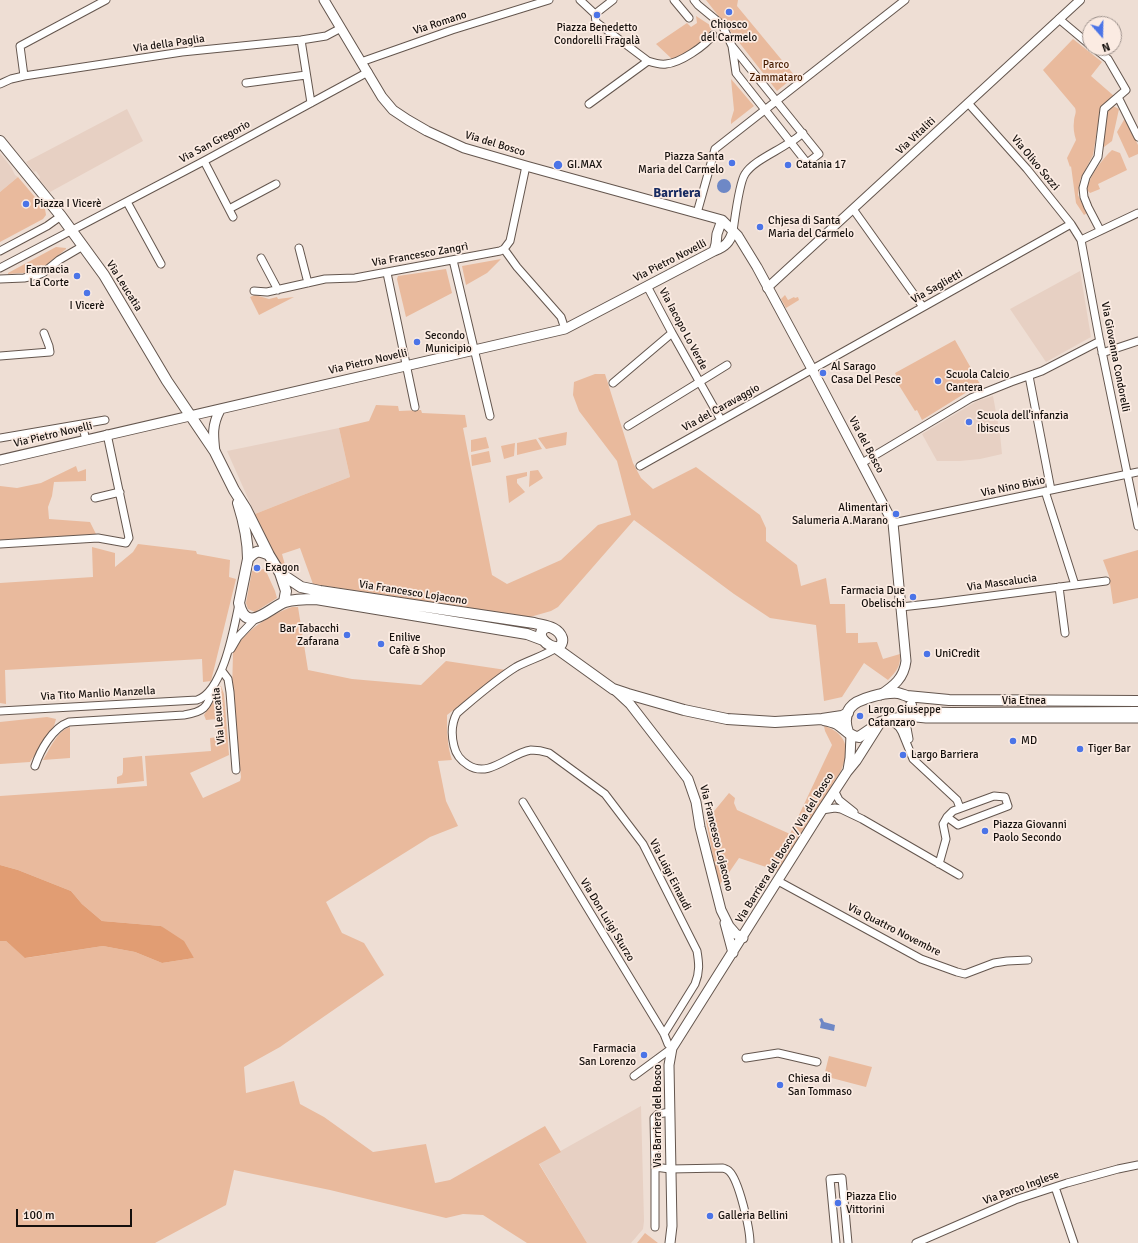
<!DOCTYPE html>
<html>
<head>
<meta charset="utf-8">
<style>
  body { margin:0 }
  #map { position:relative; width:1138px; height:1243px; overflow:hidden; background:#eeded4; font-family:Signika,sans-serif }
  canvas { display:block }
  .north { position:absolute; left:1082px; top:16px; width:40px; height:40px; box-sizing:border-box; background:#fbebe2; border:1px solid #9f938d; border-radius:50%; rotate:160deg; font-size:11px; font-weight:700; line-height:16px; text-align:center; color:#15100d }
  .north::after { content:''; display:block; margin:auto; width:14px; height:18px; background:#4b74e7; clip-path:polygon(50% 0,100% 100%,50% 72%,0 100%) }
  .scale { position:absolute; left:16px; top:1209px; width:116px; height:18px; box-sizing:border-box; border:2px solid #15100d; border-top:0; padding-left:5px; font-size:12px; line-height:14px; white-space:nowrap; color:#15100d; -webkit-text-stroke:3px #fbebe2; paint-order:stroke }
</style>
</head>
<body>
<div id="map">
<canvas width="1138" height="1243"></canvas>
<div class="north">N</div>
<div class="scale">100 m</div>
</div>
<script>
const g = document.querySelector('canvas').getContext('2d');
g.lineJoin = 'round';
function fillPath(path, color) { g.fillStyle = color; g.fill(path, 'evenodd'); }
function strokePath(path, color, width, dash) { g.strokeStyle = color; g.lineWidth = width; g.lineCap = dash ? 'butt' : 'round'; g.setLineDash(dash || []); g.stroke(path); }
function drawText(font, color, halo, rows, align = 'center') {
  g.font = font + ' Signika,sans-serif'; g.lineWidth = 3.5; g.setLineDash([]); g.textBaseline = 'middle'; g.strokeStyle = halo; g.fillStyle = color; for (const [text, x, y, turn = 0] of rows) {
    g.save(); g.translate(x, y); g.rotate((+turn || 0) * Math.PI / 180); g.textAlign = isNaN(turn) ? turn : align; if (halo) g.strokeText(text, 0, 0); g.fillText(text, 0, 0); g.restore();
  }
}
fillPath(new Path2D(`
  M127,109L143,141L50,192L39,179L40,177L36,171L34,172L26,162Z
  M0,153L11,167L15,175L18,177L0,192Z
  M1080,271L1091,337L1046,362L1010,309Z
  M993,396L1000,434L1002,454L980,459L960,461H937L922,434L977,401Z
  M339,428L350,477L303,495L255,514L227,451Z
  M641,1106L644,1221L643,1229L631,1243H587L539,1163Z`), '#e7d0c3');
fillPath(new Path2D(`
  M706,0H738L737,6L795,76L777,91Z
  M696,16L713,27L710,31L711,34L695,49L672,59L656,44L687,23L691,27L697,23Z
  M1073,39L1102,62L1091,76L1114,96L1101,107L1093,155L1080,180L1078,195L1087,213L1084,215L1076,203L1071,166L1070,167L1067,158L1076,140C1074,134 1073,127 1074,121C1074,116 1077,113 1075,108L1043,70Z
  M731,79L754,106L731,124V120L734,110Z
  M1113,106L1119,109L1112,141L1104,147L1102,146L1108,109Z
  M1125,118L1138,145V154L1129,158L1117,132Z
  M1112,150L1120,153L1127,170L1098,184L1100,189L1090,193L1087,190C1088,178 1103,158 1112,150Z
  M18,177L45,209L46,215L43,219L0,242V192Z
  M56,247L66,248V249L44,267L37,272L8,274V273Z
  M501,259L487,273L466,285L462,266Z
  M446,269L452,293L406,317L397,279L398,276Z
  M255,295L269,299L277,297L278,299L294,297L259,315L250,297Z
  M785,295L788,300L794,297L795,298L798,297L799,300L786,308L781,299Z
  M955,340L980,384L922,420L917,410L915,411L895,379L897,377L895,373Z
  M595,374H605L633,463L641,478L653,489L696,467L760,515L766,528V541L797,565L801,586L826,578L830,604H845L846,633H858V643L877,642L883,659L900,654C901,666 896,672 888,680L864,663L842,697L824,701L816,625L770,618L734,594L634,520L558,607L551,611L530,617L313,584L300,548L282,554L285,565L282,566L277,559L255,514L303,495L350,477L339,428L369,421L376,405L398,406L399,411L421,410L422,413L465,415L467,427L463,428L492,575L507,584L561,560L598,525L631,515L617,461L579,411L573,395L574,382Z
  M567,432L566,445L546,449L538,438Z
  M486,437L489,448L471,452V440Z
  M536,439L542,449L517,455V443Z
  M515,443L514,456L504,459L501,446Z
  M489,451L491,462L472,466L471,455Z
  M76,466L78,472L86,469V481L54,482L52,496L48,507L49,519L90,522L96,534L0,541V486L17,488L41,483Z
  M538,470L543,478L529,487L530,471Z
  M527,472V476L517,479V483L525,492L509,503L506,476Z
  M138,544L196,551L197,554L230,560L229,577L236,579L211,681L203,682L202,659L5,670L6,704L0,703V583L93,577L92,547L115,553V567L133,552Z
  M1138,550V598L1113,604L1109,576L1103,560Z
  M265,569L275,591L277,598L255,612L248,609L246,603L252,571Z
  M292,607H298L308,670L352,679L421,685L446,661L506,670L447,715C447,731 447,745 452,760L438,761L446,801L458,826L430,837L326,902L342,933L364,943L384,975L280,1047L244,1067L246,1093L294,1081L300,1104L324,1117L373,1152L426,1144L435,1183L450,1180L545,1126L561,1152L539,1164L587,1243H527L483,1215L463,1214L446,1218L330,1190L234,1170L226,1205L155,1243H0V941H6L26,958L103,946L135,952L162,963L194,958L161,926L102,921L82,904L71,891L18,870L0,865V796L147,786L145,756L211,751L210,738L218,737L217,719L206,720L204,715L213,701L218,686H221L224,694L229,755L190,773L203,798L240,781L241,777L232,693L233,653C243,631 270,615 292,607Z
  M47,717L56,719L54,726L30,762L0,764V722Z
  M824,726C836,729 847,739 846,752C846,758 843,765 841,771L778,871L739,858L728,874L726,873L719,887L706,821L729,793L735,798L734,803L737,810L790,834L832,745L825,731Z
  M70,727V758L43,760C50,749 57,731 70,727Z
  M142,756L144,781L117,784V777L122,775L123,772V758Z
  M829,1056L872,1067L866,1087L824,1076Z
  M645,1233L658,1243H637Z`), '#e9ba9d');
fillPath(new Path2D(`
  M0,865L18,870L71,891L82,904L102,921L161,926L184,941L194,958L162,963L135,952L103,946L25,958L6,941H0Z`), '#e19d73');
fillPath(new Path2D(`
  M717 186a7 7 0 1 1 14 0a7 7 0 1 1-14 0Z
  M822,1018L824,1022L835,1025L834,1031L820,1028L821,1023L819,1019Z`), '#6e88c6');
const minor = new Path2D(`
  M580,0L595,14L613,0
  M674,0L689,18
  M694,0L698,5L721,24L724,29L732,46L736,73L807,163L819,154L732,46
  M1059,19L1090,45
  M301,40L311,103
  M1094,48L1108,59L1126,90L1104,109L1098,157L1086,177L1083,188L1084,197L1088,207L1100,230
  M648,61C654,63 660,65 666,64C680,63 705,46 713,35
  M361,62L452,30L549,0
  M24,76L20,46L106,0
  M246,83L306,75
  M0,84L11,79L24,76L182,52L301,40L326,36L341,28
  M1118,97L1138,137
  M968,103L1027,169L1071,224L1081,240L1099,337L1138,526
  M589,104L648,61L596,22L595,14
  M204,161L233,217
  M127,202L161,264
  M229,209L276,184
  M853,209L923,307
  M697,213L715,149L905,0
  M733,231C735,218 739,183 745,174C753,161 778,151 790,142C795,140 799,136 803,133
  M1081,240L1138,213
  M299,248L308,283
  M504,249L517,267L561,317L565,329
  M0,251L47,226L61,216
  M261,258L278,290
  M453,260L490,416
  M0,268L204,161L368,72
  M387,273L415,407
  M0,279L24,278L38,275L43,273L59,260L83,246
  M647,286L672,333L721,420
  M254,291L267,292L325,279L355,278L500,251L504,249L510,241L526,166
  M1102,353L1138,341
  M0,356L50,352L49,346L44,333
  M1029,376L1051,490
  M613,383L672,333
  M82,424L105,420
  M628,426L727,365
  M0,438L82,424L86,440
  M862,463L971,398L1011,382L1042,371L1100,341
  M640,466L1071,224
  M1045,491L1075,585
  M95,498L120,492
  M893,523L1138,472
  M0,544L98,538L126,543L129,538L107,434
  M1059,587L1065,633
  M901,607L937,603L1106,581
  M556,648C544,656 529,660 516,667C495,680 476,697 457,713C451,724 451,734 454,746C456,755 460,760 468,765C489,779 510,753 531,750C537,750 543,751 549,753L605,794L643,844L697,951C699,963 700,972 695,984L664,1034
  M231,649L238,637L255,619
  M222,671L228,679L230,692L236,770
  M0,711L197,700C223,692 234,628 239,604
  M905,717L909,739
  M906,717L926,719H1138
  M891,720L899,727L902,732L913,759L957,800L960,808
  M35,766C40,751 52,728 69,722L184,715C203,712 208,708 213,688
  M835,792L839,800L854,812
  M523,802L664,1034L668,1044L672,1048L634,1076
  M822,810L835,808L841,809L862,819L959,875
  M939,864L946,839L943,824L947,817L953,811L994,796L1005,797L1008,806L958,825L947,817
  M778,881L921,959L957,972L965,974L994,963L1007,961L1028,960
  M746,1058L778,1053L817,1062
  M670,1112L658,1114L654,1118L655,1167L670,1169L723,1168C725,1169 727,1169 729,1171C739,1180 750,1229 750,1243
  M1055,1187L1074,1243
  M655,1227V1167
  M836,1243L830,1179L842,1178L848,1243
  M916,1243L1015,1200L1067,1183L1118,1169L1138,1165`);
const tertiary = new Path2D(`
  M767,288L1080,0`);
const secondary = new Path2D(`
  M324,0L382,97L393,110L408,120L427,131L464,148L526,166L722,220L738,236L757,267L812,369L893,523L906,661C904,678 894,686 880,695
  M714,251L716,244L717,234L722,220
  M215,452C213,435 212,425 220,410
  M0,460L565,329L714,251C725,247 730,242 733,231
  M615,690L630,704L688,779L696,802L700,827L721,910L729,926L736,934L743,938
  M848,770L850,758L851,735
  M725,923L733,953
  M670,1243L672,1226L669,1065L672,1048L822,810L847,772L856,761L880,723`);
const primary = new Path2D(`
  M0,141L61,216L104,275L167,381L215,452L234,490L246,509L269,555L280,573L286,591L284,602
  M238,503C244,522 248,539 248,559
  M269,555C259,550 256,550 248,559L239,603C246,636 270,607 285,602C295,599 306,599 316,599L527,634L543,640
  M280,573L301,587L320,591L534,623C544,626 558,626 562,638C563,642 562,644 559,647C548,649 532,633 547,627
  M556,648L613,689L628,694L684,710L727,719L775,722L822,719L842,716L848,713
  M910,712L951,713L1138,712
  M824,720C829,721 833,722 837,724C845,729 850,737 859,737L881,722L887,720L905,717L910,712L911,705
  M848,732C845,724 845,715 850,708C857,698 887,692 898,693C902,694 904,695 907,696L949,700L1138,701`);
strokePath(minor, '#64564e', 9);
strokePath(tertiary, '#64564e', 10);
strokePath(secondary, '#64564e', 11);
strokePath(primary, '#64564e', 12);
strokePath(minor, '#fff', 7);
strokePath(tertiary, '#fff', 8);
strokePath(secondary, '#fff', 9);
strokePath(primary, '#fff', 10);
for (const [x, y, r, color] of [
  [729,12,4,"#4b74e7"],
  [597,15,4,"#4b74e7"],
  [732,163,4,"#4b74e7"],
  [558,165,5,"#4b74e7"],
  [788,165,4,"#4b74e7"],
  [26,204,4,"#4b74e7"],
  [760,227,4,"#4b74e7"],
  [77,276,4,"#4b74e7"],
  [87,293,4,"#4b74e7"],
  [417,342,4,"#4b74e7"],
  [823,373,4,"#4b74e7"],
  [938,381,4,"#4b74e7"],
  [969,422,4,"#4b74e7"],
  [896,514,4,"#4b74e7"],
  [257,568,4,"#4b74e7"],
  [913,597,4,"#4b74e7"],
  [347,635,4,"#4b74e7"],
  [381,644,4,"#4b74e7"],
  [927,654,4,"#4b74e7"],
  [860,716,4,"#4b74e7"],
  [1013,741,4,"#4b74e7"],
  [1080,749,4,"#4b74e7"],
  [903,755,4,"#4b74e7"],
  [985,831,4,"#4b74e7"],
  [644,1055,4,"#4b74e7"],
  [780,1085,4,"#4b74e7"],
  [838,1203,4,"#4b74e7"],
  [710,1216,4,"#4b74e7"]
]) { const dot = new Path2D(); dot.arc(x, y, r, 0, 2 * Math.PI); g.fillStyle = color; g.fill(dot); strokePath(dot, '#fbebe2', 1.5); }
drawText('11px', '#15100d', '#fbebe2', [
  ["Via Romano",440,23,-18],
  ["Via della Paglia",169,44,-8],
  ["Via Vitaliti",916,136,-43],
  ["Via San Gregorio",215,142,-28],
  ["Via del Bosco",495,144,17],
  ["Via Olivo Sozzi",1035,163,50],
  ["Via Francesco Zangrì",420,255,-10],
  ["Via Pietro Novelli",670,261,-27],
  ["Via Leucatia",124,286,58],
  ["Via Saglietti",937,287,-29],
  ["Via Iacopo Lo Verde",683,329,62],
  ["Via Giovanna Condorelli",1115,357,79],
  ["Via Pietro Novelli",368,362,-13],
  ["Via del Caravaggio",721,408,-29],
  ["Via Pietro Novelli",53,435,-13],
  ["Via del Bosco",866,445,62],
  ["Via Nino Bixio",1013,487,-12],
  ["Via Mascalucia",1002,583,-8],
  ["Via Francesco Lojacono",413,593,9],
  ["Via Tito Manlio Manzella",98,694,-3],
  ["Via Etnea",1024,701],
  ["Via Leucatia",219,716,-95],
  ["Via Francesco Lojacono",716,838,76],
  ["Via Barriera del Bosco / Via del Bosco",785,848,-58],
  ["Via Luigi Einaudi",670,875,63],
  ["Via Don Luigi Sturzo",607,920,59],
  ["Via Quattro Novembre",894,930,27],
  ["Via Barriera del Bosco",658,1116,-90],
  ["Via Parco Inglese",1021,1188,-20]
]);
drawText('11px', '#15100d', '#fbebe2', [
  ["Chiosco",729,25,"center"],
  ["del Carmelo",729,38,"center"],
  ["Piazza Benedetto",597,28,"center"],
  ["Condorelli Fragalà",597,41,"center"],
  ["Piazza Santa",724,157,"right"],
  ["Maria del Carmelo",724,170,"right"],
  ["GI.MAX",567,165],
  ["Catania 17",796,165],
  ["Piazza I Vicerè",34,204],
  ["Chjesa di Santa",768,221],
  ["Maria del Carmelo",768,234],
  ["Farmacia",69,270,"right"],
  ["La Corte",69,283,"right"],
  ["I Vicerè",87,306,"center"],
  ["Secondo",425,336],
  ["Municipio",425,349],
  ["Al Sarago",831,367],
  ["Casa Del Pesce",831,380],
  ["Scuola Calcio",946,375],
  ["Cantera",946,388],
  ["Scuola dell'infanzia",977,416],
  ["Ibiscus",977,429],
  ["Alimentari",888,508,"right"],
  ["Salumeria A.Marano",888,521,"right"],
  ["Exagon",265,568],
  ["Farmacia Due",905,591,"right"],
  ["Obelischi",905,604,"right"],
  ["Bar Tabacchi",339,629,"right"],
  ["Zafarana",339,642,"right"],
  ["Enilive",389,638],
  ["Cafè & Shop",389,651],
  ["UniCredit",935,654],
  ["Largo Giuseppe",868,710],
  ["Catanzaro",868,723],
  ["MD",1021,741],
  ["Tiger Bar",1088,749],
  ["Largo Barriera",911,755],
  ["Piazza Giovanni",993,825],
  ["Paolo Secondo",993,838],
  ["Farmacia",636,1049,"right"],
  ["San Lorenzo",636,1062,"right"],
  ["Chiesa di",788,1079],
  ["San Tommaso",788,1092],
  ["Piazza Elio",846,1197],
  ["Vittorini",846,1210],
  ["Galleria Bellini",718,1216]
], 'left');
drawText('11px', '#481d00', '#fbebe2', [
  ["Parco",776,65],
  ["Zammataro",776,78]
]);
drawText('bold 13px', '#172a61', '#fbebe2', [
  ["Barriera",677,194]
]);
</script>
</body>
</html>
